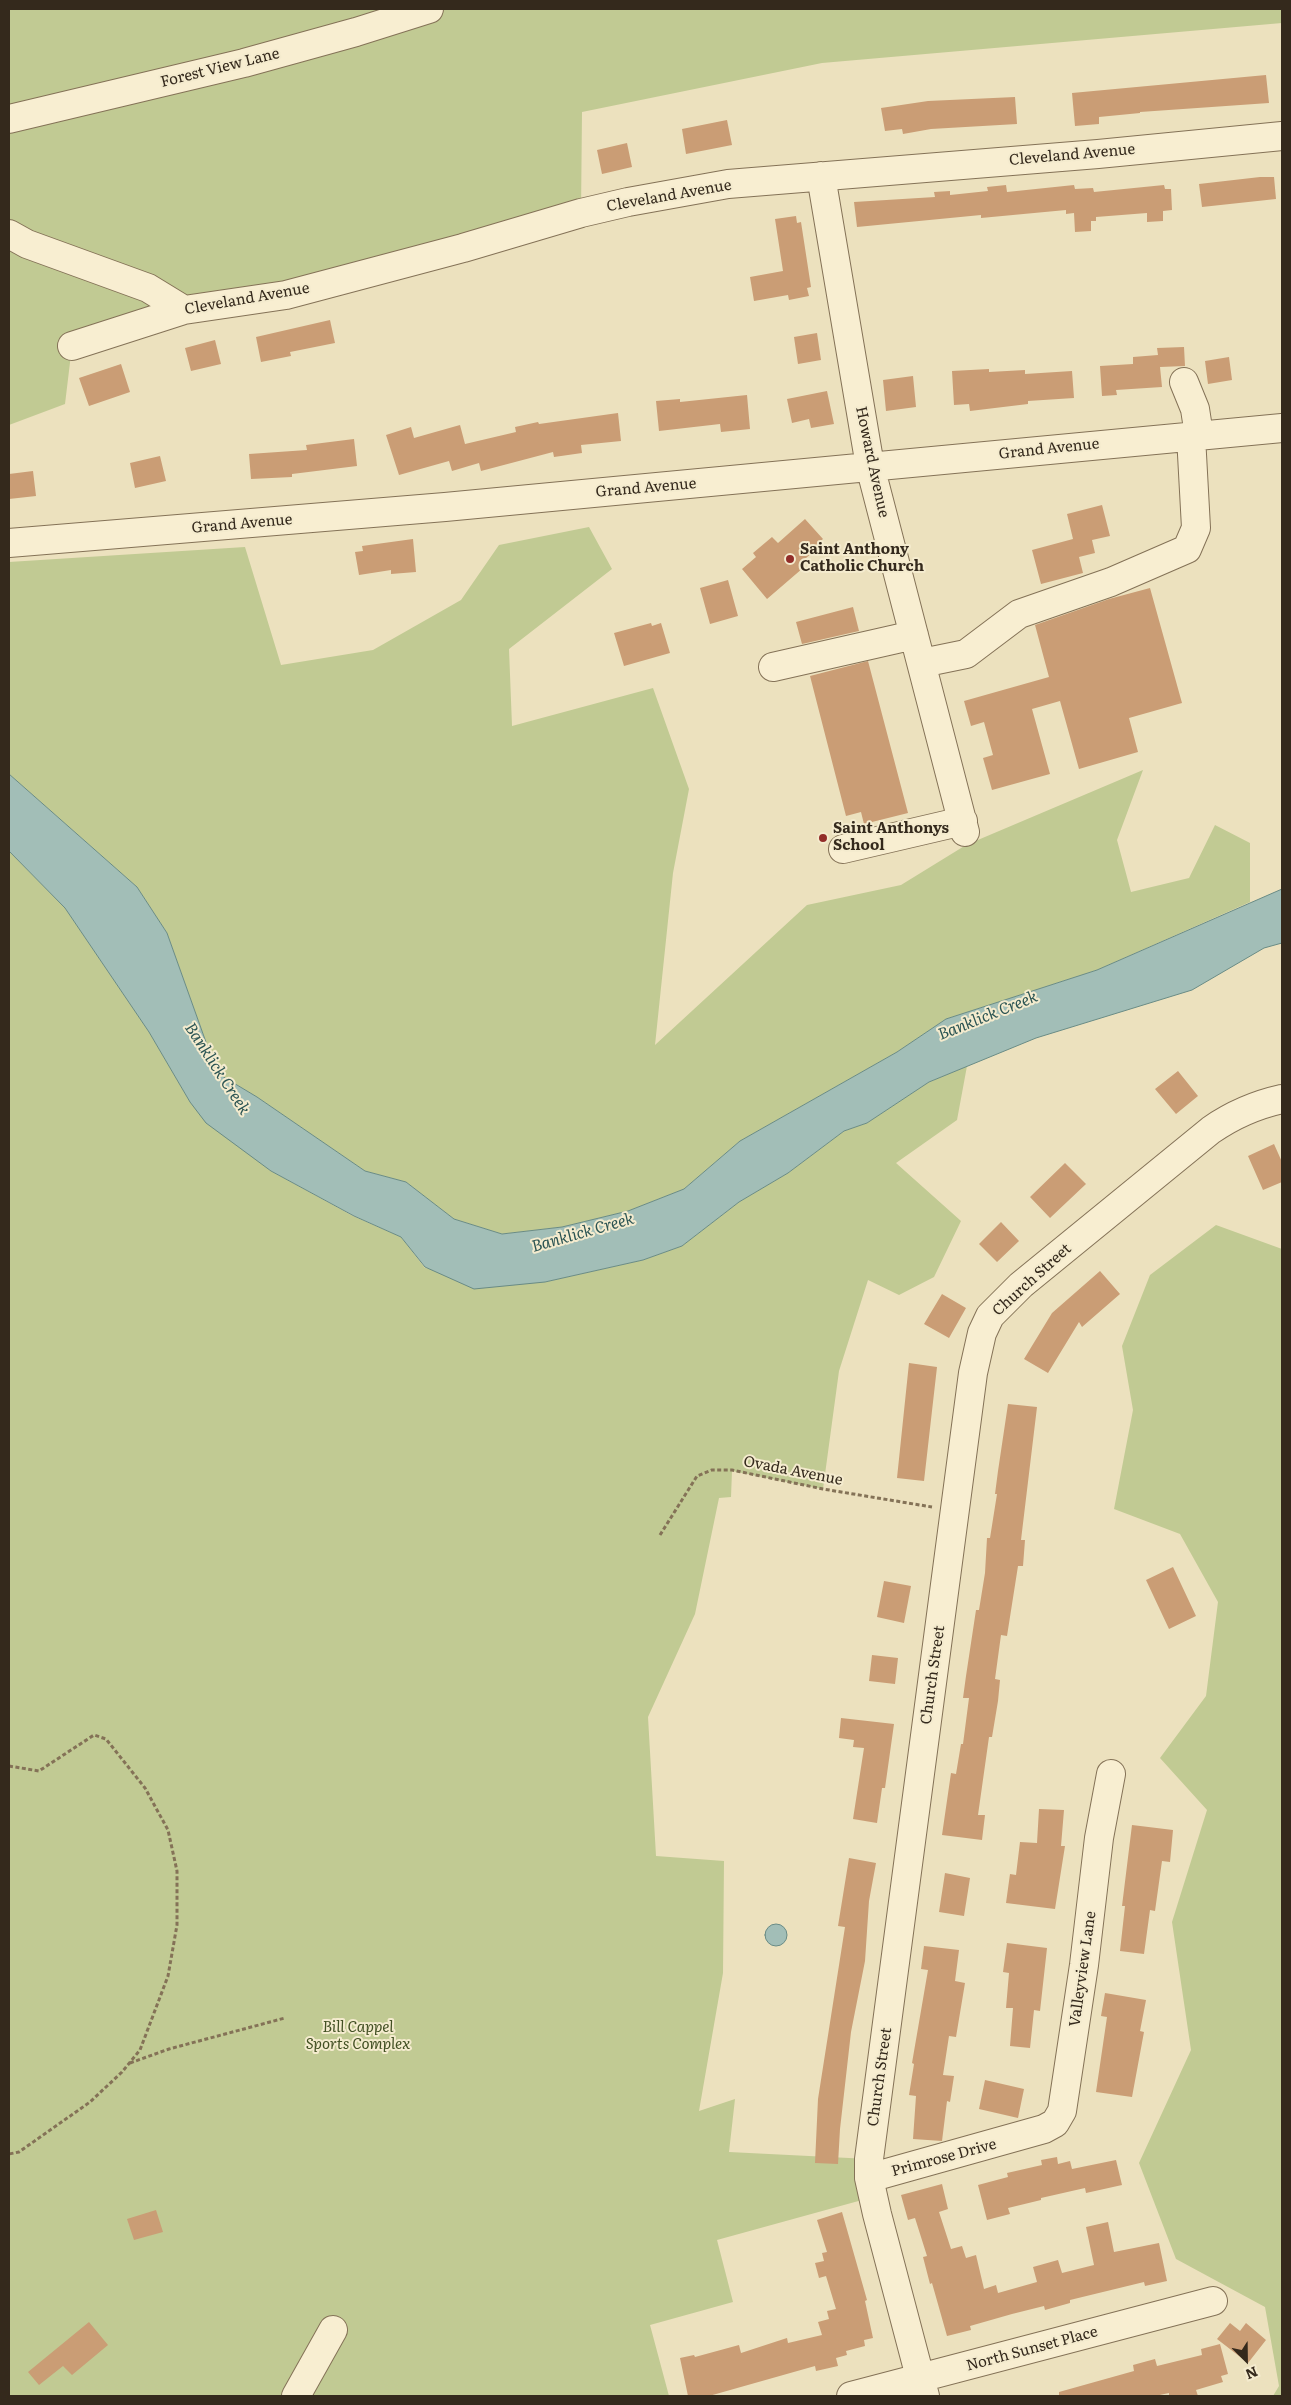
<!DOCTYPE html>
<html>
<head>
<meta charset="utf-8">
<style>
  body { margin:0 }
  #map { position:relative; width:1291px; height:2405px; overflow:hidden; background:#ece1be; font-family:Literata,serif }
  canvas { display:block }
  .frame { position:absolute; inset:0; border:10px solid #34291c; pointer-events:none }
  .north { position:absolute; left:1221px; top:2335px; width:50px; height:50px; -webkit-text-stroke:4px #f4ebce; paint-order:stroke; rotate:157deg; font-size:14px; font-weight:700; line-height:20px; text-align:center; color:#34291c }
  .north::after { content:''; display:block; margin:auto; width:18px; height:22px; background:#34291c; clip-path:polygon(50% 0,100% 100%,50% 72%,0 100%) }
</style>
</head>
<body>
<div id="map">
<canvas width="1291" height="2405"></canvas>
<div class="frame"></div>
<div class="north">N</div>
</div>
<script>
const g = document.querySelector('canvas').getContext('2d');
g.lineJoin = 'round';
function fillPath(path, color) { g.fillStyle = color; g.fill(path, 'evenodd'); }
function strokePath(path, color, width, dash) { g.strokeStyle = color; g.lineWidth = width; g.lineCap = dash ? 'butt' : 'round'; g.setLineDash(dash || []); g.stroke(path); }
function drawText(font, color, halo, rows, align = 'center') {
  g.font = font + ' Literata,serif'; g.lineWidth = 4; g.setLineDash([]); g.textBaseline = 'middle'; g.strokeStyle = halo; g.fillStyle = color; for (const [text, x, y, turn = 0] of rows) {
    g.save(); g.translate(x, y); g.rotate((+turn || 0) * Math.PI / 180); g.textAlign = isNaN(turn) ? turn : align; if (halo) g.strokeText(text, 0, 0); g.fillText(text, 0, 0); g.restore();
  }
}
fillPath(new Path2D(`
  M9,9H1282V23L822,63L582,112L581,213L72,346L65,404L9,425Z
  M589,527L612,569L509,649L512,726L653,688L689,789L673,873L655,1045L807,905L901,885L966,845L1143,770L1117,840L1131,892L1189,878L1215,825L1250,843V902L1097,970L946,1019L897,1052L740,1141L684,1189L628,1211L562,1227L502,1234L454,1219L406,1182L365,1171L257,1097L217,1073L167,933L137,887L9,774V562L245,547L281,665L373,650L461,600L499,545Z
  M9,851L65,908L149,1032L190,1102L271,1171L353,1216L401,1237L425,1268L545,1282L643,1260L682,1246L739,1202L788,1173L844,1131L867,1123L929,1082L967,1066L957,1120L896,1163L961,1221L934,1277L899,1295L868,1280L839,1371L823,1489L732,1471L731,1497L719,1498L695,1614L648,1717L656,1856L724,1861L723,1973L699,2111L735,2099L729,2152L869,2159L873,2197L717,2240L733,2302L650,2325L669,2396H9Z
  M1216,1225L1282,1249V2396H1273L1279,2386L1265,2307L1176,2259L1139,2163L1191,2050L1172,1922L1207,1810L1160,1758L1206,1696L1218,1602L1180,1534L1114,1509L1133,1410L1122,1346L1150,1275Z`), '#c1ca93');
const water = new Path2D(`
  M9,774L137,887L167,933L217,1073L257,1097L365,1171L406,1182L454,1219L502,1234L562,1227L628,1211L684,1189L740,1141L897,1052L946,1019L1097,970L1282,889V943L1264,948L1192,990L1036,1038L929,1082L867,1123L844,1131L788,1173L739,1202L682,1246L643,1260L545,1282L474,1289L425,1267L401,1237L354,1216L271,1171L206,1123L190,1102L149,1032L65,908L9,851Z
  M765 1935a11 11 0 1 1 22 0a11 11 0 1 1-22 0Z`);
fillPath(water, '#a2beb7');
strokePath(water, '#698b85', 1);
fillPath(new Path2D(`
  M1266,75L1269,103L1140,112V113L1099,117V124L1075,126L1072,93Z
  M1015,97L1017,124L931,129L903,134L902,129L885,131L881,108L928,101Z
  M727,120L732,145L686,154L682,129Z
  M627,143L632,167L602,174L597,150Z
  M1260,177H1274L1276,199L1202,207L1199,184Z
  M1006,185L1007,192L1074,185L1075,189L1093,188L1094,192L1164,185L1165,189H1171L1172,210L1163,211V221L1147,222V213L1096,217V221H1091V231L1075,232L1074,213L1066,214V210L981,218V215L857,227L854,202L935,197L934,192L950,191V195L988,191L987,187Z
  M796,216L797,223L801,222L811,287L807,288L809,296L789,300L788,295L754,301L750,277L783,271L775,219Z
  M330,320L335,343L290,352L291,356L261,362L256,337Z
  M817,333L821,360L798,364L794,337Z
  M215,340L221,364L191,371L185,348Z
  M1184,347L1185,366L1160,367L1162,387L1116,390L1117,395L1102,396L1100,366L1133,364V357L1158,355L1157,348Z
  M1229,357L1232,380L1208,384L1205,361Z
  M121,364L130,392L89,406L79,378Z
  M989,369V372L1025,370V374L1072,371L1074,398L1028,401V404L970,411L969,404L954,405L952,371Z
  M913,376L916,407L886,411L883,380Z
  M827,391L834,424L811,428L809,419L792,423L787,399Z
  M747,395L750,429L721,432L720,424L659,431L656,401L680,399V402Z
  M618,413L621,441L581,445L582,453L554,457L553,452L481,471L479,463L452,471L449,461L399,475L386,435L411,427L414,438L460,425L465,444L516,432L515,427L538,422L539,424Z
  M354,439L357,466L292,474V477L251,479L249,454L307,450L306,445Z
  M160,456L166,481L135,488L130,463Z
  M33,471L36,496L9,499V474Z
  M1102,505L1110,536L1092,540L1095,553L1079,557L1083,573L1041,584L1032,550L1073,539L1067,514Z
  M805,519L823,539L816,545L819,547L799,564L803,568L767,599L742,569L756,557L753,553L772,537L778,543Z
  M413,539L416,572L391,574V570L359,575L355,552L363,551L362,546Z
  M728,580L738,616L710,624L700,588Z
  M1150,588L1182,703L1129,718L1138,752L1079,769L1060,701L1032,709L1050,774L992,790L983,758L993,755L984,722L971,726L964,701L1049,677L1035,625L1109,599Z
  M853,607L859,631L802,644L796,622Z
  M651,623L652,626L661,623L670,653L624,666L614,633Z
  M868,661L908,813L864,824L861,812L846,816L810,676Z
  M1178,1071L1198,1096L1176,1114L1155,1089Z
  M1274,1144L1282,1162V1182L1263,1190L1248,1156Z
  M1065,1163L1086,1184L1050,1218L1030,1197Z
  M1001,1222L1019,1241L997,1262L979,1244Z
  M1100,1271L1120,1294L1082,1327L1079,1322L1048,1373L1024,1359L1052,1313Z
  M942,1294L966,1308L949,1338L924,1324Z
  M909,1363L937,1367L924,1481L897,1478Z
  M1008,1404L1037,1407L1021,1540H1025L1023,1566H1018L1007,1636L1001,1635L995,1679L1000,1680L998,1701L992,1737H989L978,1815H985L982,1840L942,1835L951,1773L956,1774L961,1744H963L969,1698H963L966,1676L976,1610H979L985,1573L987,1538H990L997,1494H995L998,1471Z
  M1173,1567L1196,1616L1169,1629L1146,1580Z
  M884,1581L911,1586L904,1623L877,1617Z
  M872,1655L898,1658L895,1684L869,1681Z
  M841,1718L894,1724L885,1788H882L877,1823L853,1819L864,1748L853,1747L854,1740L839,1738Z
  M1039,1809L1064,1810L1061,1846H1065L1055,1909L1006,1903L1010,1874L1016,1875L1020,1842L1037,1843Z
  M1132,1825L1173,1830L1170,1862L1162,1861L1155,1911L1150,1910L1144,1954L1120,1951L1125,1906H1122Z
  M849,1858L876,1863L869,1901L865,1961L851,2032L840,2129L838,2164L815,2163L818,2099L845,1927L838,1926Z
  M945,1873L970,1878L964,1916L939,1912Z
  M1007,1943L1047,1948L1040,2011L1034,2010L1030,2048L1010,2046L1013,2008H1006L1009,1973L1003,1972Z
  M924,1946L959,1950L955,1981L965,1983L956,2037L949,2036L943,2075L954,2076L950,2102L947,2101L942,2141L913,2139L916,2096L909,2095L914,2064L912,2063L928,1970L921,1969Z
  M1105,1993L1146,2000L1140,2031L1144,2032L1132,2097L1096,2092L1107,2017L1101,2016Z
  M985,2080L1024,2089L1018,2118L979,2109Z
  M1057,2157L1058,2164L1070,2161L1072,2169L1116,2160L1122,2185L1086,2193L1085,2188L1041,2198V2200L1008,2208L1010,2214L987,2220L978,2185L1008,2177L1007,2173L1042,2165L1041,2160Z
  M942,2184L948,2209L939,2212L951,2249L962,2246L966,2258L976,2255L984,2289L996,2285L998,2293L1037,2282L1033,2267L1058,2260L1062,2273L1094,2265L1086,2227L1108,2222L1114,2252L1159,2243L1167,2281L1145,2286L1144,2282L1070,2300V2303L1045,2310L1044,2306L1012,2314L970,2326L971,2330L947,2336L932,2283L930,2284L923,2257L927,2256L915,2218L908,2220L901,2195Z
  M156,2210L163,2232L134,2240L127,2219Z
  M842,2212L867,2300L865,2301L873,2338L864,2340L865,2346L846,2351L847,2355L836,2358L838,2366L816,2371L815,2366L709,2396H688L680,2358L694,2355L695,2357L739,2345L741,2353L787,2338L788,2343L822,2335L818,2322L829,2319L827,2311L836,2309L826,2276L819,2278L815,2263L824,2261L822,2253L827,2252L817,2220Z
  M89,2322L108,2345L72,2375L63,2366L39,2385L28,2372Z
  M1230,2323L1240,2331L1246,2323L1266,2340L1248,2363L1217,2339Z
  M1220,2344L1228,2374L1221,2376L1223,2382L1196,2390L1198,2396H1169V2393L1155,2396H1059V2392L1134,2371L1133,2365L1155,2359L1157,2366L1202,2355L1201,2349Z`), '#ca9d75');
const minor = new Path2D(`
  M9,119L244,63L356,32L429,9
  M821,176L870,466L965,832
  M9,234L27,244L148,288L184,310
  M72,346L184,310L286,295L463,248L581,213L628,202L728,184L1098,154L1282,136
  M1184,382L1195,409L1199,435
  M9,543L445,507L1282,428
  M922,663L966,654L1019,614L1111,582L1187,549L1196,528L1191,436
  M773,667L914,635
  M843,849L963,821
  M869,2178L1044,2129L1055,2123L1062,2111L1084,1965L1099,1838L1111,1774
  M296,2396L333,2330
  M851,2396L1213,2301
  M925,2396L877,2214L869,2178V2159L973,1373L982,1333L990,1316L1021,1285L1211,1130C1234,1114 1255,1105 1282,1099`);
strokePath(minor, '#847257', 30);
strokePath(new Path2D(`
  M660,1535L697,1476L712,1470H732L823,1489L932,1507
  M9,1766L39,1771L94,1735L106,1739L145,1788L168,1830L177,1871V1925L168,1976L140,2050L122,2072L90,2102L19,2152L9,2154
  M130,2063L169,2049L285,2018`), '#847257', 3, [4, 2.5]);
strokePath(minor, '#f8eed1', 28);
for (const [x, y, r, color] of [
  [790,559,5,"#922d29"],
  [823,838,5,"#922d29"]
]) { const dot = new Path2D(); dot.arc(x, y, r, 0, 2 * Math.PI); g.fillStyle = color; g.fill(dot); strokePath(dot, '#f4ebce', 2); }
drawText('15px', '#34291c', '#f4ebce', [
  ["Forest View Lane",220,68,-14],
  ["Cleveland Avenue",1072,155,-5],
  ["Cleveland Avenue",669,196,-10],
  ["Cleveland Avenue",247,299,-10],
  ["Grand Avenue",1049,449,-6],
  ["Howard Avenue",872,462,78],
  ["Grand Avenue",646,488,-5],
  ["Grand Avenue",242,524,-5],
  ["Church Street",1032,1280,-42],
  ["Ovada Avenue",793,1471,11],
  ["Church Street",933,1675,-82],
  ["Valleyview Lane",1083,1969,-82],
  ["Church Street",880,2077,-82],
  ["Primrose Drive",944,2158,-15],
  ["North Sunset Place",1032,2349,-15]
]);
drawText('bold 15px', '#34291c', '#f4ebce', [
  ["Saint Anthony",800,550],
  ["Catholic Church",800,567],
  ["Saint Anthonys",833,829],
  ["School",833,846]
], 'left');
drawText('italic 15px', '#425023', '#f4ebce', [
  ["Bill Cappel",358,2028],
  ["Sports Complex",358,2045]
]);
drawText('italic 16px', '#2b5453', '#f4ebce', [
  ["Banklick Creek",988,1016,-22],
  ["Banklick Creek",217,1069,57],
  ["Banklick Creek",583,1233,-16]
]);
</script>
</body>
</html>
